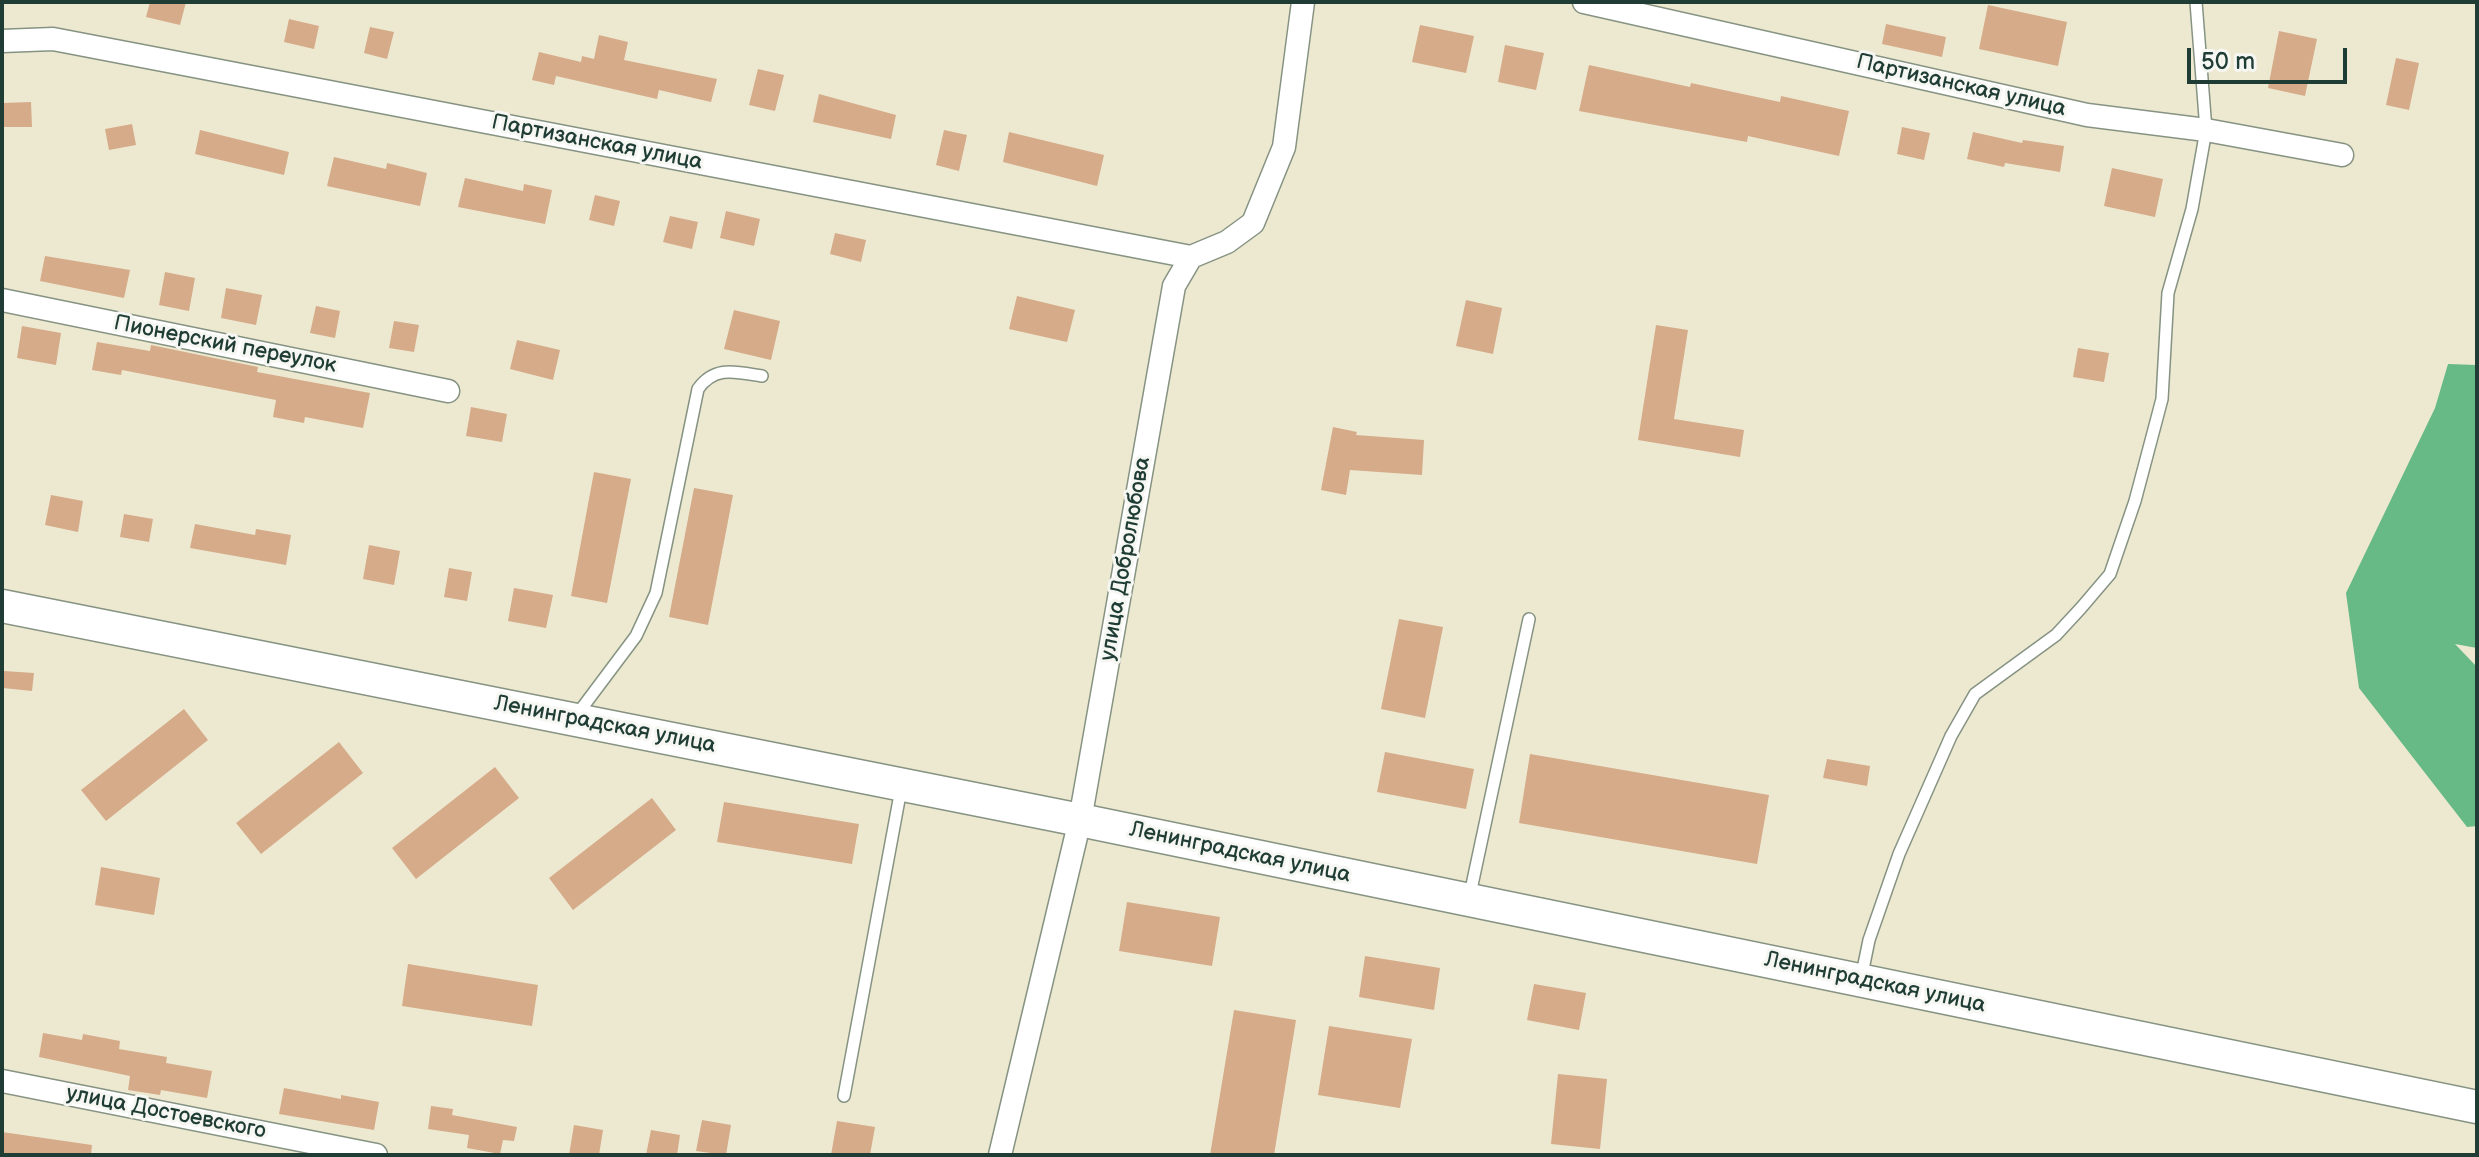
<!DOCTYPE html>
<html>
<head>
<meta charset="utf-8">
<style>
  body { margin:0 }
  #map { position:relative; width:2479px; height:1157px; overflow:hidden; background:#ede9d1; font-family:"Balsamiq Sans",sans-serif }
  canvas { display:block }
  .frame { position:absolute; inset:0; border:4px solid #1f3d34; pointer-events:none }
  .scale { position:absolute; left:2187px; top:48px; width:160px; height:36px; box-sizing:border-box; border:4px solid #1f3d34; border-top:0; padding-left:10px; font-size:24px; line-height:28px; white-space:nowrap; color:#1f3d34; -webkit-text-stroke:6px #f6f6f2; paint-order:stroke }
</style>
</head>
<body>
<div id="map">
<canvas width="2479" height="1157"></canvas>
<div class="frame"></div>
<div class="scale">50 m</div>
</div>
<script>
const g = document.querySelector('canvas').getContext('2d');
g.lineJoin = 'round';
function fillPath(path, color) { g.fillStyle = color; g.fill(path, 'evenodd'); }
function strokePath(path, color, width, dash) { g.strokeStyle = color; g.lineWidth = width; g.lineCap = dash ? 'butt' : 'round'; g.setLineDash(dash || []); g.stroke(path); }
function drawText(font, color, halo, rows, align = 'center') {
  g.font = font + ' "Balsamiq Sans",sans-serif'; g.lineWidth = 6; g.setLineDash([]); g.textBaseline = 'middle'; g.strokeStyle = halo; g.fillStyle = color; for (const [text, x, y, turn = 0] of rows) {
    g.save(); g.translate(x, y); g.rotate((+turn || 0) * Math.PI / 180); g.textAlign = isNaN(turn) ? turn : align; if (halo) g.strokeText(text, 0, 0); g.fillText(text, 0, 0); g.restore();
  }
}
fillPath(new Path2D(`
  M2448,364L2477,365V648L2455,644L2477,667V826L2467,827L2359,688L2346,593L2435,408Z`), '#67b986');
fillPath(new Path2D(`
  M150,2H186L180,25L146,17Z
  M1988,5L2067,22L2058,66L1979,49Z
  M289,19L319,26L314,49L284,42Z
  M1886,24L1946,37L1942,57L1882,44Z
  M1420,25L1474,36L1466,73L1412,62Z
  M370,27L394,32L387,59L364,53Z
  M2279,31L2317,39L2305,96L2268,88Z
  M599,35L628,42L624,60L717,79L711,102L659,90L657,99L556,76L554,85L532,80L539,52L581,62L582,56L594,59Z
  M1505,45L1544,53L1536,90L1498,82Z
  M2396,58L2419,63L2409,110L2386,105Z
  M1589,65L1690,87L1691,83L1780,102L1781,96L1849,111L1839,156L1748,136L1747,142L1579,111Z
  M758,69L784,75L775,111L749,105Z
  M819,94L896,115L891,139L813,122Z
  M31,102L32,127H2V103Z
  M132,124L136,145L109,150L105,129Z
  M1902,127L1930,133L1924,160L1897,154Z
  M200,130L289,152L284,175L195,154Z
  M944,130L967,135L959,171L936,165Z
  M1009,132L1104,155L1097,186L1003,162Z
  M1973,132L2022,143L2023,140L2064,146L2060,172L2005,163L2004,167L1967,159Z
  M334,157L386,169L387,163L427,173L420,206L327,186Z
  M2112,168L2163,179L2155,217L2104,206Z
  M465,178L523,191L524,184L552,190L545,224L458,207Z
  M595,195L620,201L614,226L589,220Z
  M726,211L760,219L754,246L720,238Z
  M670,216L698,222L692,249L663,242Z
  M835,233L866,240L861,262L830,254Z
  M45,256L130,270L124,298L40,281Z
  M165,272L195,278L189,311L159,305Z
  M226,288L262,295L256,325L221,318Z
  M1017,296L1075,310L1067,342L1009,329Z
  M1466,300L1502,308L1493,354L1456,346Z
  M316,306L340,311L335,338L310,333Z
  M734,310L780,321L771,360L724,349Z
  M394,321L419,325L414,352L389,348Z
  M1656,325L1688,330L1674,419L1744,430L1740,457L1638,440Z
  M22,326L61,333L56,365L17,358Z
  M517,340L560,350L553,380L510,369Z
  M97,342L150,351L151,345L258,367L257,372L370,393L363,428L305,417L304,423L273,417L276,400L122,370L121,375L92,370Z
  M2078,348L2109,353L2104,382L2073,377Z
  M471,407L507,414L502,442L466,436Z
  M1333,427L1357,432L1356,435L1424,440L1422,475L1350,470L1346,495L1321,490Z
  M594,472L631,479L607,603L571,596Z
  M694,488L733,495L708,625L669,617Z
  M51,495L83,501L78,532L45,525Z
  M124,514L153,519L149,542L120,537Z
  M195,524L255,535L256,529L291,535L286,565L190,548Z
  M369,545L400,551L394,585L363,579Z
  M449,568L472,572L467,601L444,597Z
  M514,588L553,595L546,628L508,621Z
  M1399,619L1443,627L1425,718L1381,709Z
  M4,671L34,673L32,691L3,688Z
  M184,709L208,740L106,821L81,790Z
  M339,742L363,773L261,854L236,823Z
  M1385,752L1474,769L1466,809L1377,792Z
  M1530,754L1769,795L1757,864L1519,823Z
  M1827,759L1870,766L1867,786L1823,778Z
  M495,767L519,798L416,879L392,848Z
  M652,798L676,830L573,910L549,878Z
  M724,802L859,824L852,864L717,842Z
  M101,867L160,878L154,915L95,905Z
  M1127,902L1220,917L1212,966L1119,951Z
  M1365,956L1440,968L1434,1010L1359,997Z
  M408,964L538,985L532,1026L402,1006Z
  M1534,984L1586,993L1579,1030L1527,1020Z
  M1234,1010L1296,1020L1274,1155H1210Z
  M1329,1026L1412,1039L1400,1108L1318,1095Z
  M43,1033L82,1040L83,1034L120,1041L119,1049L167,1057L166,1063L212,1071L207,1098L161,1090L160,1095L128,1090L130,1076L39,1057Z
  M1558,1074L1607,1079L1600,1149L1551,1144Z
  M284,1088L341,1099V1095L379,1102L374,1130L279,1114Z
  M431,1106L453,1109L452,1115L517,1127L514,1141L503,1140L500,1154L467,1148L469,1135L428,1129Z
  M702,1120L731,1125L726,1155L696,1151Z
  M837,1121L875,1127L870,1155H831Z
  M574,1125L603,1130L599,1155H569Z
  M651,1130L680,1135L677,1155H646Z
  M2,1132L92,1145L91,1155H2Z`), '#d5ab89');
const lane = new Path2D(`
  M576,716L636,636L656,593L698,389C715,365 736,372 762,376
  M1469,899L1529,619
  M1861,979L1869,940L1899,854L1951,736L1975,694L2056,635L2081,608L2110,574L2135,501L2162,399L2168,293L2192,209L2206,130L2196,2
  M844,1096L901,789`);
const street = new Path2D(`
  M1584,2L2087,115L2206,130L2342,155
  M2,41L53,39L1191,257
  M2,300L448,391
  M2,1081L376,1155
  M1000,1155L1080,820L1174,286L1191,257L1227,242L1253,223L1284,147L1303,2`);
const secondary = new Path2D(`
  M2,606L1080,820L2477,1107`);
strokePath(lane, '#869382', 14);
strokePath(street, '#869382', 25);
strokePath(secondary, '#869382', 35);
strokePath(lane, '#fff', 11);
strokePath(street, '#fff', 22);
strokePath(secondary, '#fff', 32);
drawText('22px', '#1f3d34', '#f6f6f2', [
  ["Партизанская улица",1961,86,13],
  ["Партизанская улица",597,143,11],
  ["Пионерский переулок",225,345,11],
  ["улица Добролюбова",1126,559,-80],
  ["Ленинградская улица",605,725,11],
  ["Ленинградская улица",1240,853,12],
  ["Ленинградская улица",1875,983,12],
  ["улица Достоевского",166,1113,11]
]);
</script>
</body>
</html>
